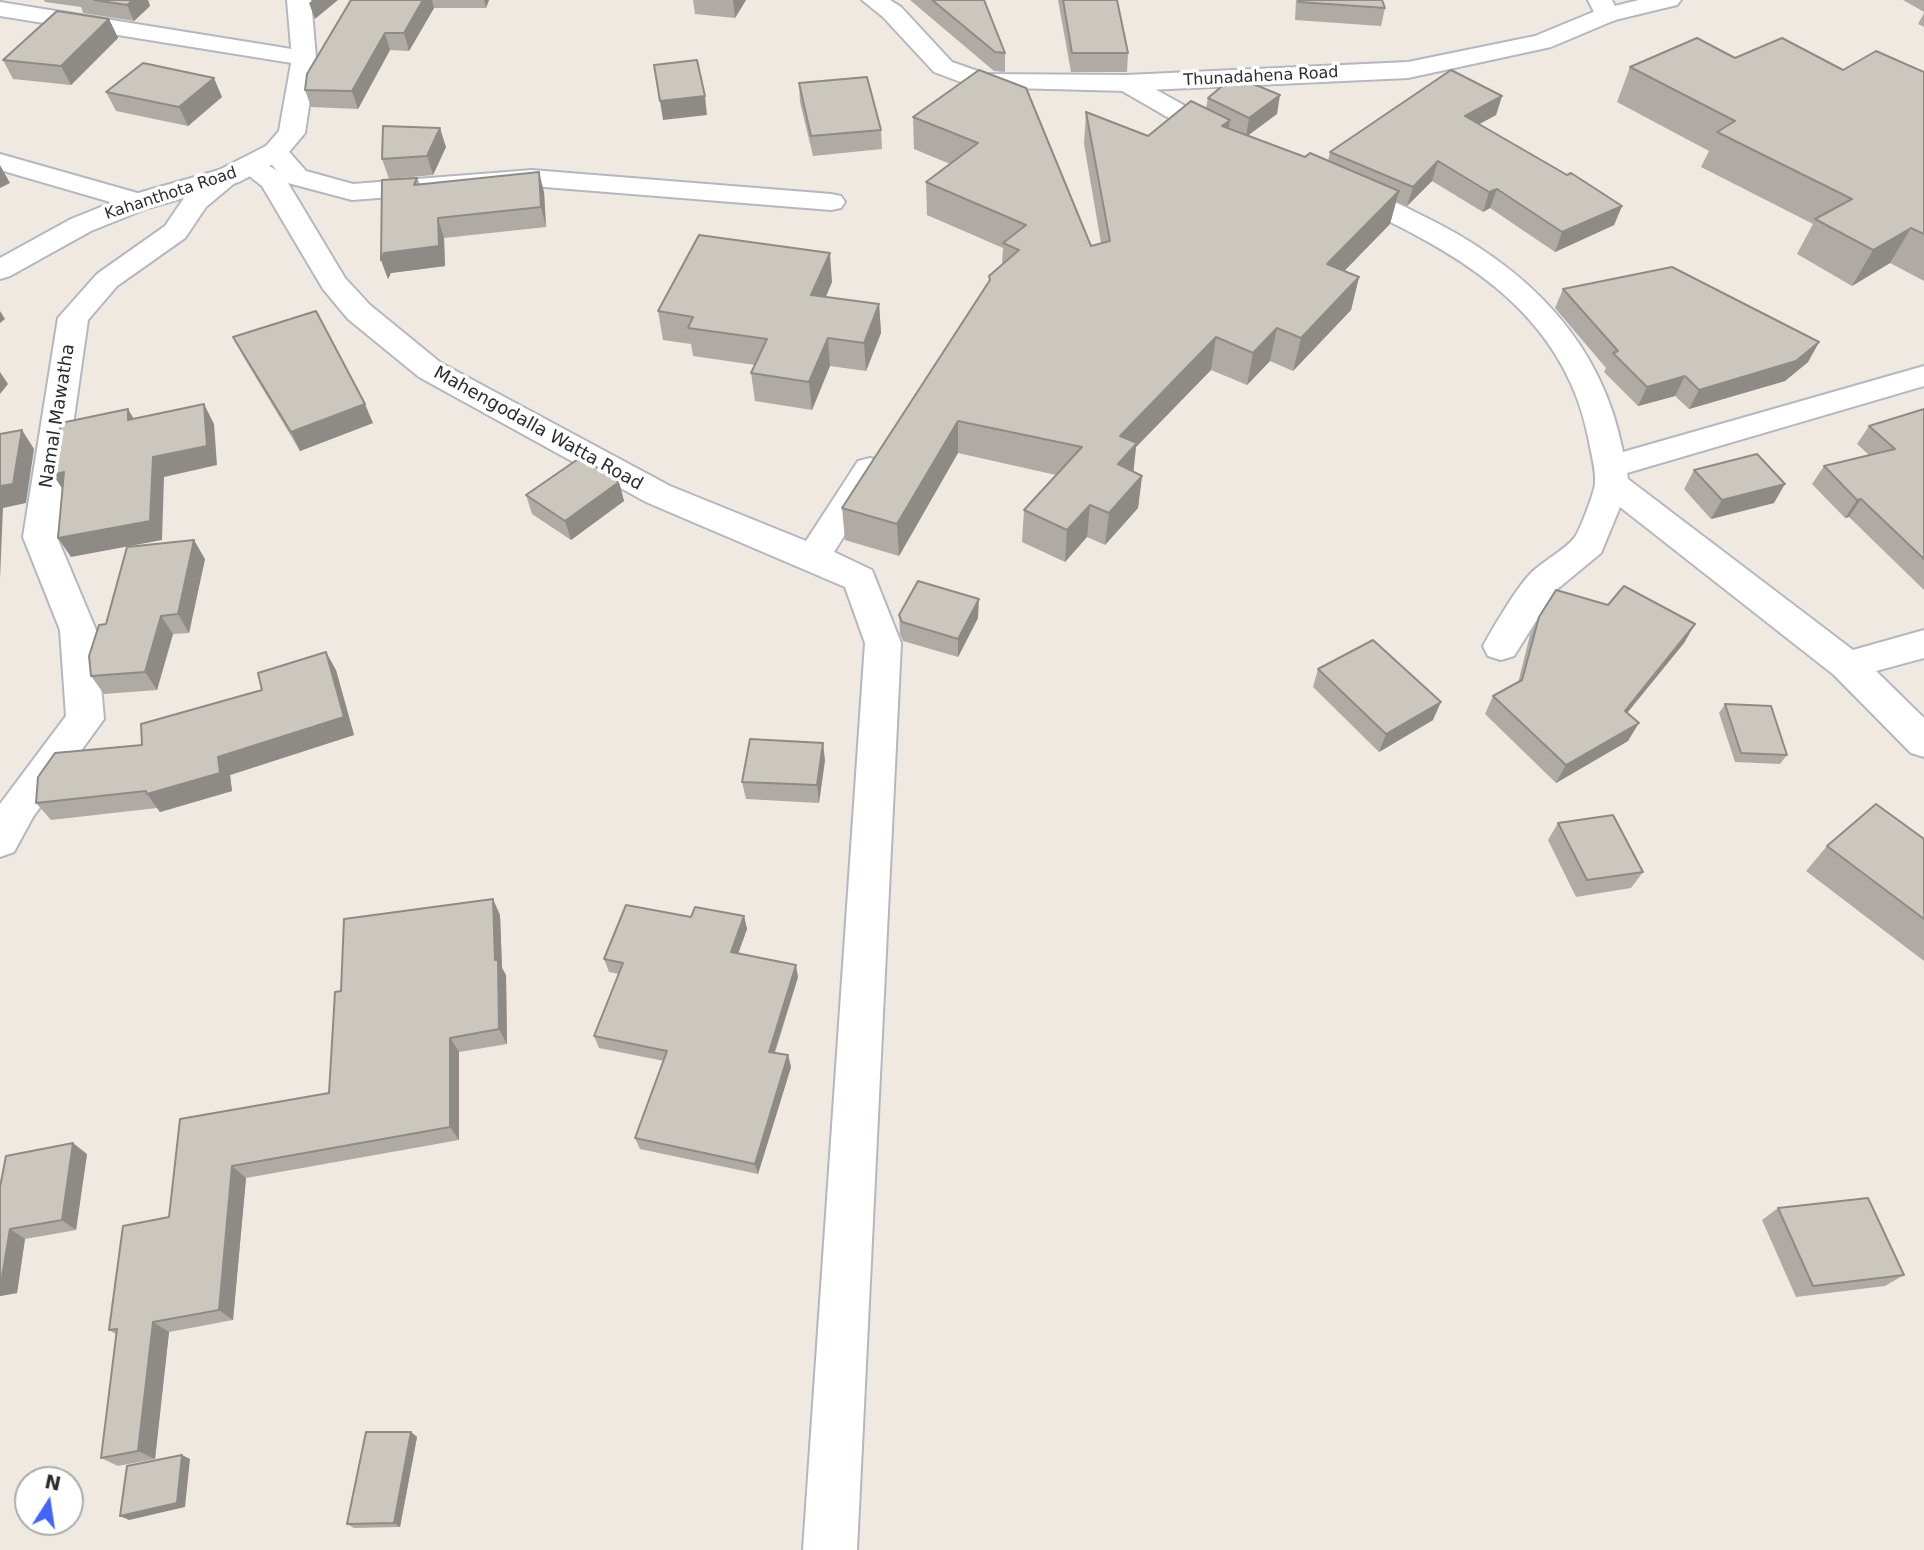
<!DOCTYPE html>
<html>
<head>
<meta charset="utf-8">
<style>
  body { margin:0 }
  #map { position:relative; width:1924px; height:1550px; overflow:hidden; background:#efe9e1; font-family:"DejaVu Sans",sans-serif }
  canvas { display:block }
  .north { position:absolute; left:14px; top:1466px; width:70px; height:70px; box-sizing:border-box; background:#fff; border:2px solid #ababab; border-radius:50%; rotate:12deg; font-size:19px; font-weight:700; line-height:28px; text-align:center; color:#2e2e2e }
  .north::after { content:''; display:block; margin:auto; width:24px; height:32px; background:#4264fb; clip-path:polygon(50% 0,100% 100%,50% 72%,0 100%) }
</style>
</head>
<body>
<div id="map">
<canvas width="1924" height="1550"></canvas>
<div class="north">N</div>
</div>
<script>
const g = document.querySelector('canvas').getContext('2d');
g.lineJoin = 'round';
function strokePath(path, color, width, dash) { g.strokeStyle = color; g.lineWidth = width; g.lineCap = dash ? 'butt' : 'round'; g.setLineDash(dash || []); g.stroke(path); }
function fillPath(path, color) { g.fillStyle = color; g.fill(path, 'evenodd'); }
function drawText(font, color, halo, rows, align = 'center') {
  g.font = font + ' "DejaVu Sans",sans-serif'; g.lineWidth = 7; g.setLineDash([]); g.textBaseline = 'middle'; g.strokeStyle = halo; g.fillStyle = color; for (const [text, x, y, turn = 0] of rows) {
    g.save(); g.translate(x, y); g.rotate((+turn || 0) * Math.PI / 180); g.textAlign = isNaN(turn) ? turn : align; if (halo) g.strokeText(text, 0, 0); g.fillText(text, 0, 0); g.restore();
  }
}
const minor = new Path2D(`
  M1588,0H1612L1619,15L1616,20L1607,22L1598,20Z
  M0,2L304,51L313,53L316,58L313,63L304,65L0,16Z
  M1126,75L1135,78L1232,132L1236,138L1232,144L1223,146L1214,144L1117,88L1113,83L1117,78Z
  M275,144L284,146L306,171L353,184L532,170L831,194L841,196L845,202L841,208L831,210L532,186L352,200L288,183L345,278L370,305L441,363L670,486L806,541L858,461L870,458L882,461L886,469L834,552L872,570L901,643L857,1550H803L865,643L845,587L646,502L419,377L348,319L323,289L262,186L238,167L242,161C257,158 265,163 277,171L262,152L266,146Z
  M0,154L148,196L152,202L148,208L138,210L0,170Z
  M229,168L239,170L243,176L206,207L185,238L117,286L88,320L57,537L96,630L104,719L33,817L14,852L0,857V804L66,716L60,630L23,537L58,318L97,274L165,226L186,195L219,170Z
  M1346,183C1370,189 1393,201 1415,212C1519,261 1601,335 1623,452L1924,366V386L1627,473L1628,479L1853,650L1924,630V658L1876,671L1924,718V757L1911,753L1834,675L1620,507L1601,553L1555,591L1514,656L1501,660L1488,656L1483,646C1494,626 1518,585 1533,571C1545,560 1565,550 1575,537C1580,530 1595,491 1595,483C1596,469 1591,454 1589,441C1564,307 1450,247 1336,197L1332,191L1336,185Z`);
const tertiary = new Path2D(`
  M862,0H890L901,7L952,62L986,74L1126,75L1408,62L1535,36L1598,10L1639,0H1681L1677,5L1615,20L1551,47L1408,78L1126,91L974,87L934,72L883,17Z`);
const secondary = new Path2D(`
  M287,0H311L316,58L305,133L284,158L239,182L148,208L91,231L10,276L0,279V258L71,219L128,196L219,170L266,146L279,131L292,58Z`);
strokePath(minor, '#b4b7c1', 4);
strokePath(tertiary, '#b4b7c1', 4);
strokePath(secondary, '#b4b7c1', 4);
fillPath(minor, '#fff');
fillPath(tertiary, '#fff');
fillPath(secondary, '#fff');
fillPath(new Path2D(`
  M44,0H148L150,6L134,21L83,13L81,7L45,2Z
  M351,0H489L486,8H434L409,51L390,50L358,109L311,107L305,90Z
  M693,0H746L735,18L695,14Z
  M910,0H984L1005,53V72L994,71Z
  M1058,0H1117L1128,53L1127,72H1071Z
  M1296,0H1382L1385,8L1381,26L1295,20Z
  M1903,0H1924V12Z
  M1924,13V27L1918,24Z
  M109,19L118,38L71,85L13,79L3,60Z
  M1735,58L1843,70L1924,72V281L1890,263L1852,286L1797,254L1813,224L1701,167L1709,151L1617,102L1630,67Z
  M979,70L1091,246L1101,243L1084,144L1086,112L1148,136L1206,108L1208,98L1277,114L1248,135L1305,157L1328,161L1330,152L1502,96L1496,115L1479,124L1622,206L1614,225L1555,252L1490,208L1483,212L1432,181L1407,206L1396,202L1390,224L1344,271L1359,277L1351,310L1293,371L1270,361L1247,385L1211,370L1136,447L1133,471L1142,476L1138,508L1105,545L1087,537L1065,562L1022,542L1024,510L1056,475L958,453L899,556L845,540L842,508L1002,265L1003,248L927,215L926,182L950,164L914,149L913,117Z
  M799,83L881,130L882,149L813,156L800,102Z
  M106,92L222,97L188,126L116,111Z
  M446,147L433,175L389,179L382,159Z
  M417,178L420,184L544,192L546,227L444,238L445,266L391,273L388,279L381,260Z
  M832,282L826,297L879,304L881,333L866,371L830,366L812,410L755,401L751,373L755,365L693,356L691,344L663,340L658,311Z
  M1563,289L1819,342L1808,362L1785,381L1689,409L1675,396L1638,406L1604,372L1606,368L1555,308Z
  M233,337L373,423L300,451L243,356Z
  M1924,409V590L1849,517L1845,518L1812,484L1824,466L1869,455L1857,444L1869,426Z
  M1694,470L1774,503L1711,519L1684,489Z
  M619,482L624,501L571,540L532,514L526,495Z
  M205,559L189,633L173,634L157,690L104,694L91,676L106,624Z
  M1608,605L1695,624L1684,643L1627,713L1628,741L1556,783L1485,714L1493,696L1518,683L1530,635L1539,617Z
  M899,615L978,618L958,657L903,641L900,634Z
  M1318,669L1433,720L1379,752L1313,687Z
  M336,670L354,735L230,775L232,791L160,812L157,808L51,820L36,803L142,745Z
  M1725,704L1787,755L1780,764L1735,762L1719,713Z
  M825,760L819,803L746,799L742,782Z
  M1558,823L1643,872L1631,888L1576,897L1548,840Z
  M1924,839V961L1806,871L1827,846Z
  M500,915L502,968L506,975L507,1044L459,1052V1140L246,1178L233,1320L169,1332L155,1459L118,1466L101,1458L116,1334L109,1330L169,1217L180,1119L329,1093L341,991Z
  M744,916L747,929L738,954L798,977L775,1053L788,1055L791,1067L758,1174L640,1149L635,1138L664,1061L599,1048L594,1036L619,974L609,972L604,959L691,917Z
  M87,1154L76,1230L25,1239L17,1293L0,1296V1187Z
  M1778,1208L1904,1275L1885,1286L1796,1297L1762,1220Z
  M411,1432L417,1437L400,1527L354,1528L347,1524Z`), '#afaba4');
fillPath(new Path2D(`
  M133,0H148L150,6L134,21L127,5Z
  M313,0H338L315,19L309,3Z
  M423,0H432L434,8L409,51L404,33Z
  M484,0H489L486,8Z
  M733,0H746L735,18Z
  M109,19L118,38L71,85L61,66Z
  M385,33L390,50L358,109L352,91Z
  M214,78L222,97L188,126L179,107Z
  M1280,95L1277,114L1246,137L1249,118Z
  M705,96L707,115L663,120L660,101Z
  M1502,96L1496,115L1459,135L1465,116Z
  M1230,120L1225,152L1222,126Z
  M440,128L446,147L433,175L427,156Z
  M1438,161L1432,181L1407,206L1413,187Z
  M0,165L10,183L0,188Z
  M539,172L544,192L546,227L541,207Z
  M1497,189L1490,208L1483,212L1489,192Z
  M1399,191L1390,224L1319,297L1327,264Z
  M1622,206L1614,225L1555,252L1562,232Z
  M438,218L444,238L445,266L391,273L388,279L381,260L384,253Z
  M1911,228L1890,263L1852,286L1873,250Z
  M830,253L832,282L814,323L811,295Z
  M1359,277L1351,310L1293,371L1301,338Z
  M879,304L881,333L866,371L864,343Z
  M0,311L5,319L0,323Z
  M1277,328L1270,361L1247,385L1253,353Z
  M1216,337L1211,370L1136,447L1133,476L1114,497L1120,436Z
  M828,338L830,366L812,410L809,382Z
  M1819,342L1808,362L1785,381L1689,409L1699,390Z
  M0,372L8,384L0,394Z
  M1685,376L1675,396L1638,406L1647,387Z
  M204,404L214,424L217,465L164,477L162,540L71,557L58,538L153,457Z
  M365,404L373,423L300,451L291,432Z
  M128,409L139,428L128,420Z
  M958,421V453L899,556L897,524Z
  M22,430L34,449L26,503L3,508L0,579V486Z
  M64,472L66,494L53,475Z
  M1142,476L1138,508L1105,545L1109,513Z
  M619,482L624,501L571,540L565,521Z
  M1785,484L1774,503L1711,519L1722,500Z
  M1861,499L1849,517L1845,518L1857,500Z
  M1090,505L1087,537L1065,562L1067,530Z
  M194,540L205,559L189,633L178,614Z
  M979,599L978,618L958,657V639Z
  M161,616L173,634L157,690L145,672Z
  M1695,624L1684,643L1614,729L1625,711Z
  M326,652L336,670L354,735L230,775L232,791L160,812L147,794L218,757Z
  M1441,702L1433,720L1379,752L1386,734Z
  M1639,723L1628,741L1556,783L1566,765Z
  M823,743L825,760L819,803L817,785Z
  M493,899L500,915L502,968L506,975L507,1044L499,1029L495,960Z
  M744,916L747,929L734,965L731,952Z
  M796,965L798,977L771,1063L769,1052Z
  M450,1038L459,1052V1140L450,1127Z
  M788,1055L791,1067L758,1174L755,1164Z
  M73,1143L87,1154L76,1230L62,1220Z
  M232,1166L246,1178L233,1320L219,1310Z
  M10,1229L25,1239L17,1293L0,1296V1284Z
  M153,1322L169,1332L155,1459L138,1451Z
  M411,1432L417,1437L400,1527L394,1523Z
  M182,1455L190,1459L185,1507L129,1520L120,1516Z`), '#8e8b86');
const building = new Path2D(`
  M94,0H133L127,5Z
  M351,0H423L404,33H385L352,91L305,90L307,74Z
  M932,0H984L1005,53L995,52Z
  M1063,0H1117L1128,53H1072Z
  M1299,0H1382L1385,8L1299,2Z
  M57,11L109,19L61,66L3,60Z
  M1697,38L1735,58L1782,38L1843,70L1876,51L1924,72V234L1911,228L1873,250L1815,219L1852,199L1717,132L1735,121L1630,67Z
  M697,60L705,96L660,101L654,65Z
  M143,63L214,78L179,107L106,92Z
  M979,70L1026,88L1091,246L1110,241L1086,112L1148,136L1191,101L1230,120L1222,126L1305,157L1310,153L1399,191L1327,264L1359,277L1301,338L1277,328L1253,353L1216,337L1120,436L1137,443L1118,464L1142,476L1109,513L1090,505L1067,530L1024,510L1082,447L958,421L897,524L842,508L990,280L989,276L1019,250L1003,243L1026,225L926,182L978,143L913,117Z
  M1451,70L1502,96L1465,116L1567,175L1571,173L1622,206L1562,232L1497,189L1489,192L1438,161L1413,187L1330,152Z
  M1234,76L1280,95L1249,118L1208,98Z
  M867,77L881,130L811,136L799,83Z
  M383,126L440,128L427,156L382,159Z
  M539,172L541,207L438,218L439,246L384,253L381,260L382,180L417,178L414,185Z
  M699,235L830,253L811,295L879,304L864,343L828,338L809,382L751,373L767,339L688,328L693,317L658,311Z
  M1672,267L1819,342L1796,361L1699,390L1685,376L1647,387L1613,353L1618,351L1563,289Z
  M316,311L365,404L291,432L233,337Z
  M204,404L207,446L153,457L150,521L58,538L64,472L53,475L61,423L128,409V420Z
  M1924,409V559L1861,499L1857,500L1824,466L1895,449L1869,426Z
  M22,430L13,484L0,486V434Z
  M1757,454L1785,484L1722,500L1694,470Z
  M581,457L619,482L565,521L526,495Z
  M194,540L178,614L161,616L145,672L91,676L89,656L99,625L106,624L127,547Z
  M918,581L979,599L958,639L902,622L899,615Z
  M1624,586L1695,624L1625,711L1639,723L1566,765L1493,696L1522,680L1539,617L1556,590L1608,605Z
  M1373,640L1441,702L1386,734L1318,669Z
  M326,652L344,717L218,757L220,773L147,794L146,791L36,803L38,777L55,753L142,745L141,724L262,690L258,673Z
  M1725,704L1771,706L1787,755L1741,753Z
  M750,739L823,743L817,785L742,782Z
  M1876,804L1924,839V919L1827,846Z
  M1613,815L1643,872L1587,880L1558,823Z
  M493,899L495,960H498L499,1029L450,1038V1127L232,1166L219,1310L153,1322L138,1451L101,1458L117,1329L109,1330L123,1226L169,1217L180,1119L329,1093L335,992L341,991L344,919Z
  M626,905L691,917L695,907L744,916L731,952L796,965L769,1052L788,1055L755,1164L635,1138L667,1051L594,1036L623,963L604,959Z
  M73,1143L62,1220L10,1229L1,1283L0,1284V1187L6,1156Z
  M1868,1198L1904,1275L1813,1286L1778,1208Z
  M366,1432H411L394,1523L347,1524Z
  M182,1455L177,1503L120,1516L127,1466Z`);
fillPath(building, '#cbc7bf');
strokePath(building, '#8e8b86', 2);
drawText('16px', '#2e2e2e', '#fff', [
  ["Thunadahena Road",1261,77,-3],
  ["Kahanthota Road",171,194,-18]
]);
drawText('18px', '#2e2e2e', '#fff', [
  ["Namal Mawatha",58,416,-81],
  ["Mahengodalla Watta Road",538,429,29]
]);
</script>
</body>
</html>
